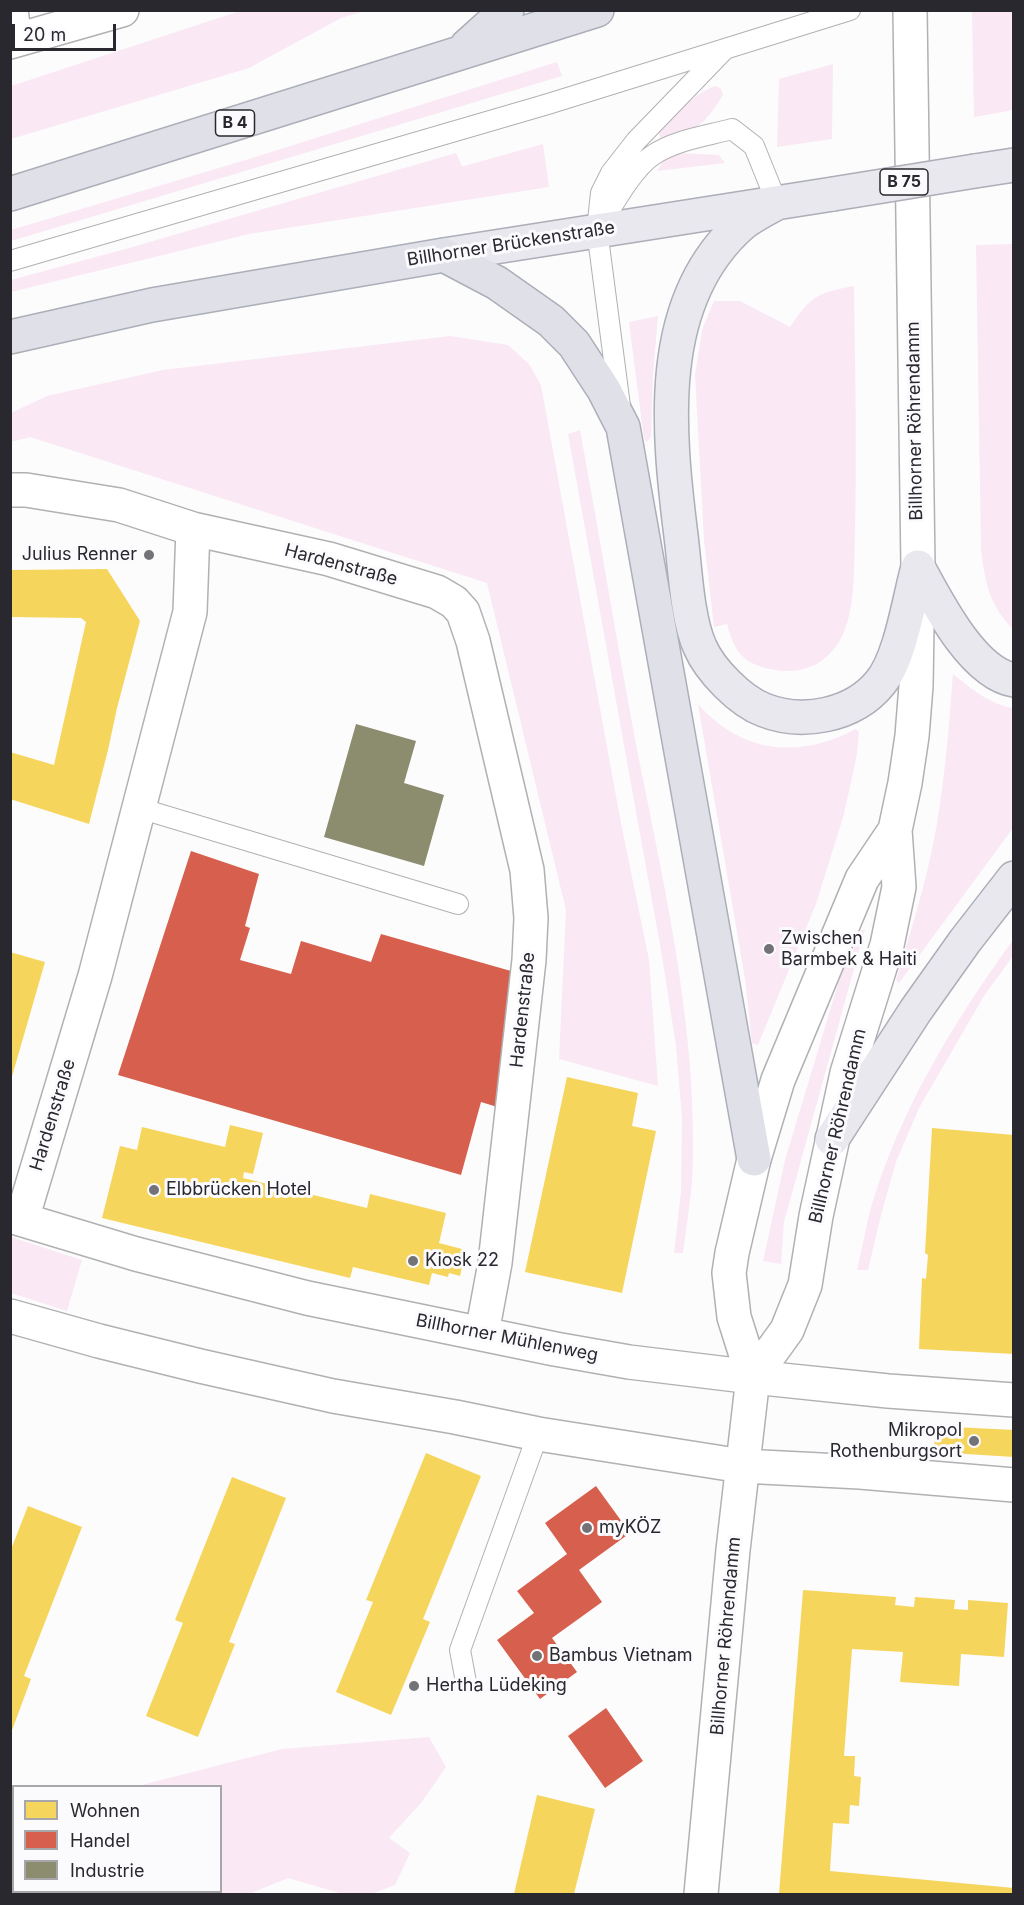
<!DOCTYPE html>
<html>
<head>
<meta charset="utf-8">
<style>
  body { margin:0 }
  #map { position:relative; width:1024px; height:1905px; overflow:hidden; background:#fcfcfd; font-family:Inter,sans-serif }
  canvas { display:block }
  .frame { position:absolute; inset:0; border:12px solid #29282e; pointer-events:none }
  .legend { position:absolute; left:12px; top:1785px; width:210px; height:108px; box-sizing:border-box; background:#fbfbfe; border:2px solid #a7a7ab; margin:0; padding:8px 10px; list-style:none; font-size:18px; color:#29282e }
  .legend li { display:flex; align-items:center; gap:12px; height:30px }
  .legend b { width:30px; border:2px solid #a7a7ab }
  .scale { position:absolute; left:12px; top:24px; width:104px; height:27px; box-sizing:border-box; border:3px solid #29282e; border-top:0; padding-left:8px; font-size:18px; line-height:21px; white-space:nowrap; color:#29282e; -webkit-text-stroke:4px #fbfbfe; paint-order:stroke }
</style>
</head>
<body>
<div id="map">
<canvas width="1024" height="1905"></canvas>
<div class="frame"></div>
<ul class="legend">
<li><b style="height:16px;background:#f6d55c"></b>Wohnen</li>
<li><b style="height:16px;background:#d6604d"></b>Handel</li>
<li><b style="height:16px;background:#8c8c6e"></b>Industrie</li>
</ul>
<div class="scale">20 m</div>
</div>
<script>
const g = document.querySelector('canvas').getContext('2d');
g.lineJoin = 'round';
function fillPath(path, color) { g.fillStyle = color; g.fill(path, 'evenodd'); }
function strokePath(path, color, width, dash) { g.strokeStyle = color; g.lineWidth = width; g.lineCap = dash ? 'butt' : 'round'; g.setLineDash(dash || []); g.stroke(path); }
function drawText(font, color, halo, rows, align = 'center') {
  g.font = font + ' Inter,sans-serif'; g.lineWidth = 6; g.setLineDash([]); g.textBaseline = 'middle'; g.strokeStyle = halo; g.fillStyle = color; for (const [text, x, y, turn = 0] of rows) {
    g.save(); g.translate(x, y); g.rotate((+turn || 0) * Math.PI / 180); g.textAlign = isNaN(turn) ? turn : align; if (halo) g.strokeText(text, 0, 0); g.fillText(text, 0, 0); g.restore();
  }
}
fillPath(new Path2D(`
  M240,11H365L341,18L249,68L11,139V86Z
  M972,11H1013V110L974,117Z
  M557,62L562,76L11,241V230L249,159Z
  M833,64L832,139L777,147L779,79Z
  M716,86L721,89L723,95C703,127 697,130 661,140L658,132C672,116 696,92 716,86Z
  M543,144L549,187L249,234L11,292V280L129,248L456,153L462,166H464Z
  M678,153L719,155L725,163L657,171L664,160Z
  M1013,244H1014L1013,629C989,605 985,582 981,549L976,245Z
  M854,286C855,367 857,447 855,528C854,559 856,603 844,632C829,667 797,678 762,667C739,660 733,646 727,624L714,627L704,540L695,375L702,330L714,301H740L790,327C811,296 817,293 854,286Z
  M658,316L653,375L651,437L647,442L644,439L629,322Z
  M450,336L508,345L529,364L541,385L620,818L649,960L658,1086L559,1059L566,910L487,583L30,437L11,442V413L47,396L163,370Z
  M580,430C599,531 615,633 634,734C661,872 695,1013 693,1154C693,1188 687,1221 683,1253H674L681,1192L682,1118L676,1046L662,956L568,434Z
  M953,674C970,688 991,705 1013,708V828L899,983L896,980C911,930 927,880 936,829C945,778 949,726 953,674Z
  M698,704C742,754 799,759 856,729L859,732L857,754L844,814L816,904L758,1045L752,1043L745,979Z
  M865,929L784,1222L781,1264L763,1261L785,1160L844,964L858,932Z
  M1013,940V956L984,996L919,1108L896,1162L881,1215L868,1270H857C862,1250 865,1230 870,1211C899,1111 953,1023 1013,940Z
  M11,1237L82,1260L67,1311L11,1293Z
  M429,1737L446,1767L421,1803L389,1838L410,1853L395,1885L371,1894H343L288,1878L249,1894H11V1860L13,1862L14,1892H220V1786H138L282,1749Z`), '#fae8f4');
fillPath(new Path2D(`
  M107,569L140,621L117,708L108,750L89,824L10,799V752L54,765L86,622L81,618L10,617V570Z
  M10,952L45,962L11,1080H10Z
  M567,1077L638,1093L632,1126L656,1131L622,1293L525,1272Z
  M230,1125L263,1133L253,1174L244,1172L243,1178L367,1208L370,1194L446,1213L439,1243L466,1250L460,1276L449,1273L448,1277L432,1273L429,1285L353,1267L350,1278L102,1218L120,1146L137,1150L142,1127L225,1147Z
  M932,1128L1014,1135V1354L919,1349L922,1278L926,1279L928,1255L925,1253Z
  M935,1426L1014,1430V1457L934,1452Z
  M426,1453L481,1476L423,1619L430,1622L391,1715L336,1692L373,1602L366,1600Z
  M232,1477L286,1498L229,1642L235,1644L198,1737L146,1716L183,1623L175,1620Z
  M28,1506L82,1527L24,1676L31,1679L11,1733L10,1552Z
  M803,1590L896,1597L895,1605L914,1607L915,1597L955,1600L954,1609L968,1610V1600L1008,1603L1004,1657L961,1654L959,1686L900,1682L903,1652L852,1649L844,1756H855L854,1776L861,1777L859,1806L850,1805L849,1824L833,1823L830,1871L1014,1888V1894H779Z
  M537,1795L595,1809L574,1894H514Z`), '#f6d55c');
fillPath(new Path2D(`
  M191,851L259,874L245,926L250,928L240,960L291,974L301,941L371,962L381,934L518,973L507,1110L481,1102L461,1175L118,1075Z
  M596,1486L630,1533L579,1570L602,1602L552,1638L577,1672L540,1699L497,1640L534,1613L517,1591L567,1554L545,1523Z
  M606,1708L643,1761L605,1788L568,1736Z`), '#d6604d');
fillPath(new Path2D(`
  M356,724L416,741L404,783L444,795L424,866L324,837Z`), '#8c8c6e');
const service = new Path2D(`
  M600,226C613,205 633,168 653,155C675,140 706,136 732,129L754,146L777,203
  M10,261L548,104L850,10
  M620,406L597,230L601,193L611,173L636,141L723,51
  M139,808L458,904
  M466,1682L460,1650L538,1434`);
const minor = new Path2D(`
  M11,10L15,40
  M10,42L122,10
  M10,490H26L119,505L193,529L329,559L437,592L454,602L463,612L473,641L527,870L531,918L529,960L495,1263L482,1333
  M10,1216L136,1254L307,1298L555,1349L629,1362L753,1377L888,1391L1014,1400
  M22,1219L95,976L190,612L193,529
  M10,1316L99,1341L200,1366L333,1396L455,1417L538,1434L742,1466L860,1472L1014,1485`);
const tertiary = new Path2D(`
  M753,1377L787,1330L805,1285L816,1216L847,1073L887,945L899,887L895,830L905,783L912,736L916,686L918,567L910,10
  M701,1894L733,1550L753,1377L734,1317L729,1273L732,1253L754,1159L778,1080L862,879L895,830`);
const primary = new Path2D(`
  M975,171L1014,165
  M777,203C766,209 752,216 742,224C654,301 668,431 681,536C685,567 687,619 700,647C710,670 740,701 764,710C802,725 853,716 880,683C901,658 909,599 918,567
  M444,255L833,194
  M918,567C936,600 972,673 1014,680
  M832,1139L916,1010L965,941L1014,878`);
const trunk = new Path2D(`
  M467,46L507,10
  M10,194L597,10
  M10,337L152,305L444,255L497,283L551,321L574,344L604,390L623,427L754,1159`);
strokePath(service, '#b1b1b3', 22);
strokePath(minor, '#b1b1b3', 36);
strokePath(tertiary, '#b1b1b3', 36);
strokePath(primary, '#acaeb8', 36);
strokePath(trunk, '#acaeb8', 36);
strokePath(service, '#fff', 20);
strokePath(minor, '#fff', 33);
strokePath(tertiary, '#fff', 33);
strokePath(primary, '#e8e8ee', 33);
strokePath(trunk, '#e0e1e8', 33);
const primaryBridge = new Path2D(`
  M833,194L975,171`);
strokePath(primaryBridge, '#acaeb8', 36, []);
strokePath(primaryBridge, '#e8e8ee', 33);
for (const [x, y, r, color] of [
  [149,555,6,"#737276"],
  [769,949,6,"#737276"],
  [154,1190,6,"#737276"],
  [413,1261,6,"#737276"],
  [974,1441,6,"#737276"],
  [587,1528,6,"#737276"],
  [537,1656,6,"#737276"],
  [414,1686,6,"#737276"]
]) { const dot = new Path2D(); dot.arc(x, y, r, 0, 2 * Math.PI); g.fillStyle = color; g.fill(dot); strokePath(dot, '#fbfbfe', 2); }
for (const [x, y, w] of [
  [235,123,39],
  [904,182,48]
]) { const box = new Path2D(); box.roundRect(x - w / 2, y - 13, w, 26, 4.5); g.fillStyle = '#fbfbfe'; g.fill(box); strokePath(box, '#29282e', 1.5); }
drawText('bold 16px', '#29282e', null, [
  ["B 4",235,123],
  ["B 75",904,182]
]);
drawText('18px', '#29282e', '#fbfbfe', [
  ["Billhorner Brückenstraße",511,244,-9],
  ["Billhorner Röhrendamm",915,421,-91],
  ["Hardenstraße",341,565,15],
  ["Hardenstraße",523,1010,-84],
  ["Hardenstraße",53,1115,-73],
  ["Billhorner Röhrendamm",838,1126,-77],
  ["Billhorner Mühlenweg",507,1338,11],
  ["Billhorner Röhrendamm",726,1636,-85]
]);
drawText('18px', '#29282e', '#fbfbfe', [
  ["Julius Renner",137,555,"right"],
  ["Zwischen",781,939],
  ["Barmbek & Haiti",781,960],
  ["Elbbrücken Hotel",166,1190],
  ["Kiosk 22",425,1261],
  ["Mikropol",962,1431,"right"],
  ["Rothenburgsort",962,1452,"right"],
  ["myKÖZ",599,1528],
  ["Bambus Vietnam",549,1656],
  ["Hertha Lüdeking",426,1686]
], 'left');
</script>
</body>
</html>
